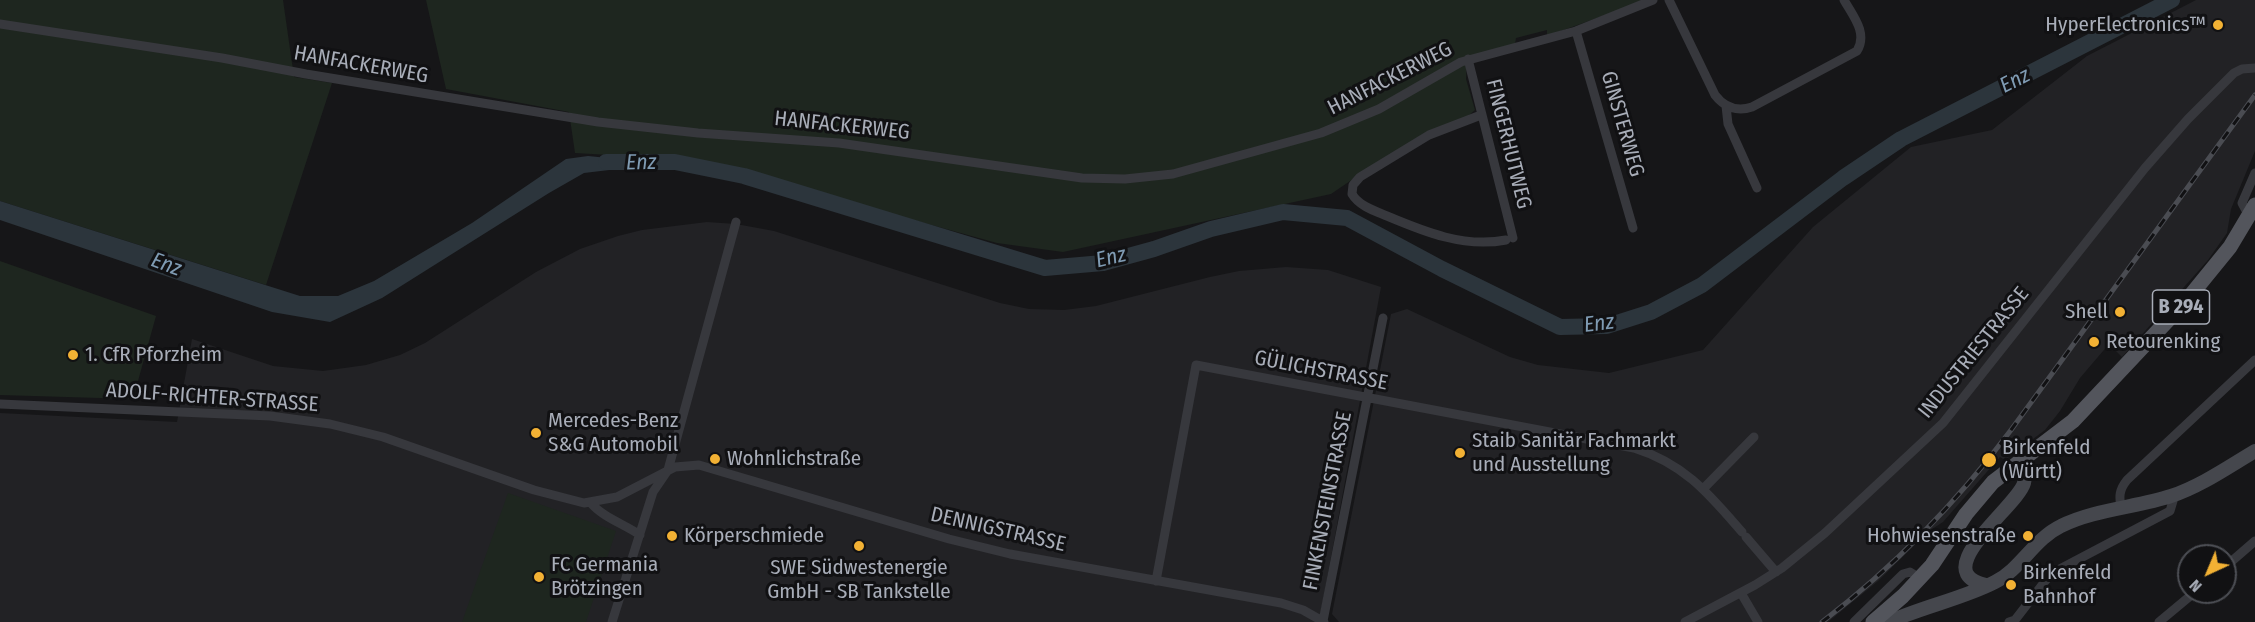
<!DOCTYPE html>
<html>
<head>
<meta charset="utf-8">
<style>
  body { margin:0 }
  #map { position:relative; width:2255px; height:622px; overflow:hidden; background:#161618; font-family:"Fira Sans Condensed",sans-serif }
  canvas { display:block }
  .north { position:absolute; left:2177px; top:544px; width:60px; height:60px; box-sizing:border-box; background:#111113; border:2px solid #4d4f55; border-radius:50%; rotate:224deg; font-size:16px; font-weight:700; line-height:24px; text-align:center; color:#a8adb8 }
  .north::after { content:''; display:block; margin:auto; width:21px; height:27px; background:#f2b134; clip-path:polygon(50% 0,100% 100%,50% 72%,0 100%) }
</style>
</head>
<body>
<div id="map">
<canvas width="2255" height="622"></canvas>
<div class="north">N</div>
</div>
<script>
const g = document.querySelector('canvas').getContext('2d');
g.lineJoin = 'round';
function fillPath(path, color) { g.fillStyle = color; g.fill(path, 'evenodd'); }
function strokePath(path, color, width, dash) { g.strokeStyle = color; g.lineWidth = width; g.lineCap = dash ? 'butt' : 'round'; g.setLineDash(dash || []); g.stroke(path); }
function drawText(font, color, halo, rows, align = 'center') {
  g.font = font + ' "Fira Sans Condensed",sans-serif'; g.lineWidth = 6; g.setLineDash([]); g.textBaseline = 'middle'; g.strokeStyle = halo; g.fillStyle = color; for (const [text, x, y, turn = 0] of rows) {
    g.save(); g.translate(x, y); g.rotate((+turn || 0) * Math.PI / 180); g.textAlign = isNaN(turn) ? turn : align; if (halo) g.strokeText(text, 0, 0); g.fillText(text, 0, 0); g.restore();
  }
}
fillPath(new Path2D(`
  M2196,0H2255V151L2231,209L2227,233L2208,260L2122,357L2109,344L2080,378L2060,411L2045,430L2005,460L2000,457L1943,522L1929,531L1878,581L1828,622H1339L1332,614L1391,314L1407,309L1510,357L1538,365L1609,373L1703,350L1813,227L1911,147L1992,130L2087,56Z
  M707,222L736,224L774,231L1000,303L1029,309L1064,310L1096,306L1210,277L1239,271L1286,267L1328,270L1381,287L1319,622H0V413L177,422L192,339L273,366L323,371L366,365L400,355L425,343L536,272L580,249L618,236L642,230Z`), '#222225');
fillPath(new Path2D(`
  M0,0H283L294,77L332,83L266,285L0,201Z
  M426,0H1647L1547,36V30L1516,38L1515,44L1467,58L1466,79L1475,110L1467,117L1353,179L1331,194L1063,252L997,243L739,172L678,159L575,153L569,112L446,89Z
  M0,261L156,316L133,399L0,395Z
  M508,493L616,531L586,622H462Z`), '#1e261f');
fillPath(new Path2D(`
  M588,156L628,160L626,168L584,173L549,193L382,298L330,322L272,312L0,220V201L300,296H338L374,281L472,223L566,159Z`), '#2c353c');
strokePath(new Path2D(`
  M606,162H675L744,176L1045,268L1103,263L1154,249L1211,229L1283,212L1347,218L1442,269L1560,327L1607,326L1651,312L1702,285L1843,178L1901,139L2172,0`), '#2c353c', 16);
strokePath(new Path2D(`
  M1669,0L1715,95C1724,107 1737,112 1752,107L1857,51C1868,33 1853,16 1844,0
  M0,24L222,58L306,74L598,122L698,133L839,143L1082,178L1125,179L1173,174L1321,133L1379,109L1461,62L1576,31L1653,0
  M1576,31L1633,228
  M1468,59L1513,238
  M1726,106L1728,124L1757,188
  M1481,115L1429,135L1360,177L1353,185L1352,194C1359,206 1375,211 1387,216C1425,232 1464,248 1506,240
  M2249,216L2242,203L2255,173
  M0,404L270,416L330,424L383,437L534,490L584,503L617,497L675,467L699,465L949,539L1010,554L1281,603L1303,610L1324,622
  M1704,488L1754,437
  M590,502C602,517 624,524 640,535
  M2121,509C2119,496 2119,490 2127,480L2255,360
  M1746,537L1776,572
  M2225,567L2255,541
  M1156,581L1196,365L1634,448C1685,464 1709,494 1742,532
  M1741,593L1758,622
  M1323,621L1383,318
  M612,622L653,492L668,470L736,222
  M1685,622L1755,585L1782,568L1825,533L1943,423L2145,168L2188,119L2234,73L2242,69L2255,68
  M1854,622L1903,574L1910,572L1920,578
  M2009,622L2015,620L2046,580L2056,571L2170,511L2173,501L2171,496
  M2159,622L2195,592`), '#37383d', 9);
strokePath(new Path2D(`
  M1986,585C1925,572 2018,506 2024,483C2026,474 2024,468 2019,461
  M1889,622C1924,606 1962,599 1995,582C2021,569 2034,539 2061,526C2092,510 2137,507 2171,496C2201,486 2228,467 2255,451`), '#45474d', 14);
strokePath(new Path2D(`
  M1873,622L1903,596L1932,565L1966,514L1993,482L2073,421L2186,301L2230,247L2255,205`), '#53555c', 15);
const rail = new Path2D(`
  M1822,622C1894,567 1957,502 2011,430L2255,95`);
strokePath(rail, '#4a4c52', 5);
strokePath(rail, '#111113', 3, [9]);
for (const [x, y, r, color] of [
  [2218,25,6,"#f2b134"],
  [2120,312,6,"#f2b134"],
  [2094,342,6,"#f2b134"],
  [73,355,6,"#f2b134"],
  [536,433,6,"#f2b134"],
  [1460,453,6,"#f2b134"],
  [715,459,6,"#f2b134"],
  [1989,460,8,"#f2b134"],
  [672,536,6,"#f2b134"],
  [2028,536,6,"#f2b134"],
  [859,546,6,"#f2b134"],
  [539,577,6,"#f2b134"],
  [2011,585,6,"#f2b134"]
]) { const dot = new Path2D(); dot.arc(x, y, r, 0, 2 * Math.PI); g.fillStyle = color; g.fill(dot); strokePath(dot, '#111113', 2); }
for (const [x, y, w] of [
  [2181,307,57]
]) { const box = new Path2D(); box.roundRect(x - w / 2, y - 17, w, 34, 4.5); g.fillStyle = '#111113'; g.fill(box); strokePath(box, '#a8adb8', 1.5); }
drawText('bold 20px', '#a8adb8', null, [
  ["B 294",2181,307]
]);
drawText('21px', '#a8adb8', '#111113', [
  ["HyperElectronics™",2206,25,"right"],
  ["Shell",2108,312,"right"],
  ["Retourenking",2106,342],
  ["1. CfR Pforzheim",85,355],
  ["Mercedes-Benz",548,421],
  ["S&G Automobil",548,445],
  ["Staib Sanitär Fachmarkt",1472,441],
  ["und Ausstellung",1472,465],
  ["Birkenfeld",2002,448],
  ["(Württ)",2002,472],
  ["Wohnlichstraße",727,459],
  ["Körperschmiede",684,536],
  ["Hohwiesenstraße",2016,536,"right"],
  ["FC Germania",551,565],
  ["Brötzingen",551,589],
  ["SWE Südwestenergie",859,568,"center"],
  ["GmbH - SB Tankstelle",859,592,"center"],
  ["Birkenfeld",2023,573],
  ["Bahnhof",2023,597]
], 'left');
drawText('21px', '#a8adb8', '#111113', [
  ["HANFACKERWEG",361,65,10],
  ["HANFACKERWEG",1390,79,-27],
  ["GINSTERWEG",1622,124,74],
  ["HANFACKERWEG",842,126,6],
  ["FINGERHUTWEG",1508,144,76],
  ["INDUSTRIESTRASSE",1974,353,-51],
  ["GÜLICHSTRASSE",1321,371,11],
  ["ADOLF-RICHTER-STRASSE",212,398,4],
  ["FINKENSTEINSTRASSE",1328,501,-79],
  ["DENNIGSTRASSE",998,530,13]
]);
drawText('italic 22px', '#7f9bb3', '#111113', [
  ["Enz",2015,81,-27],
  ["Enz",641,163,-1],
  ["Enz",1111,258,-13],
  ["Enz",166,265,20],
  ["Enz",1599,324,-7]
]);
</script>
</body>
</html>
